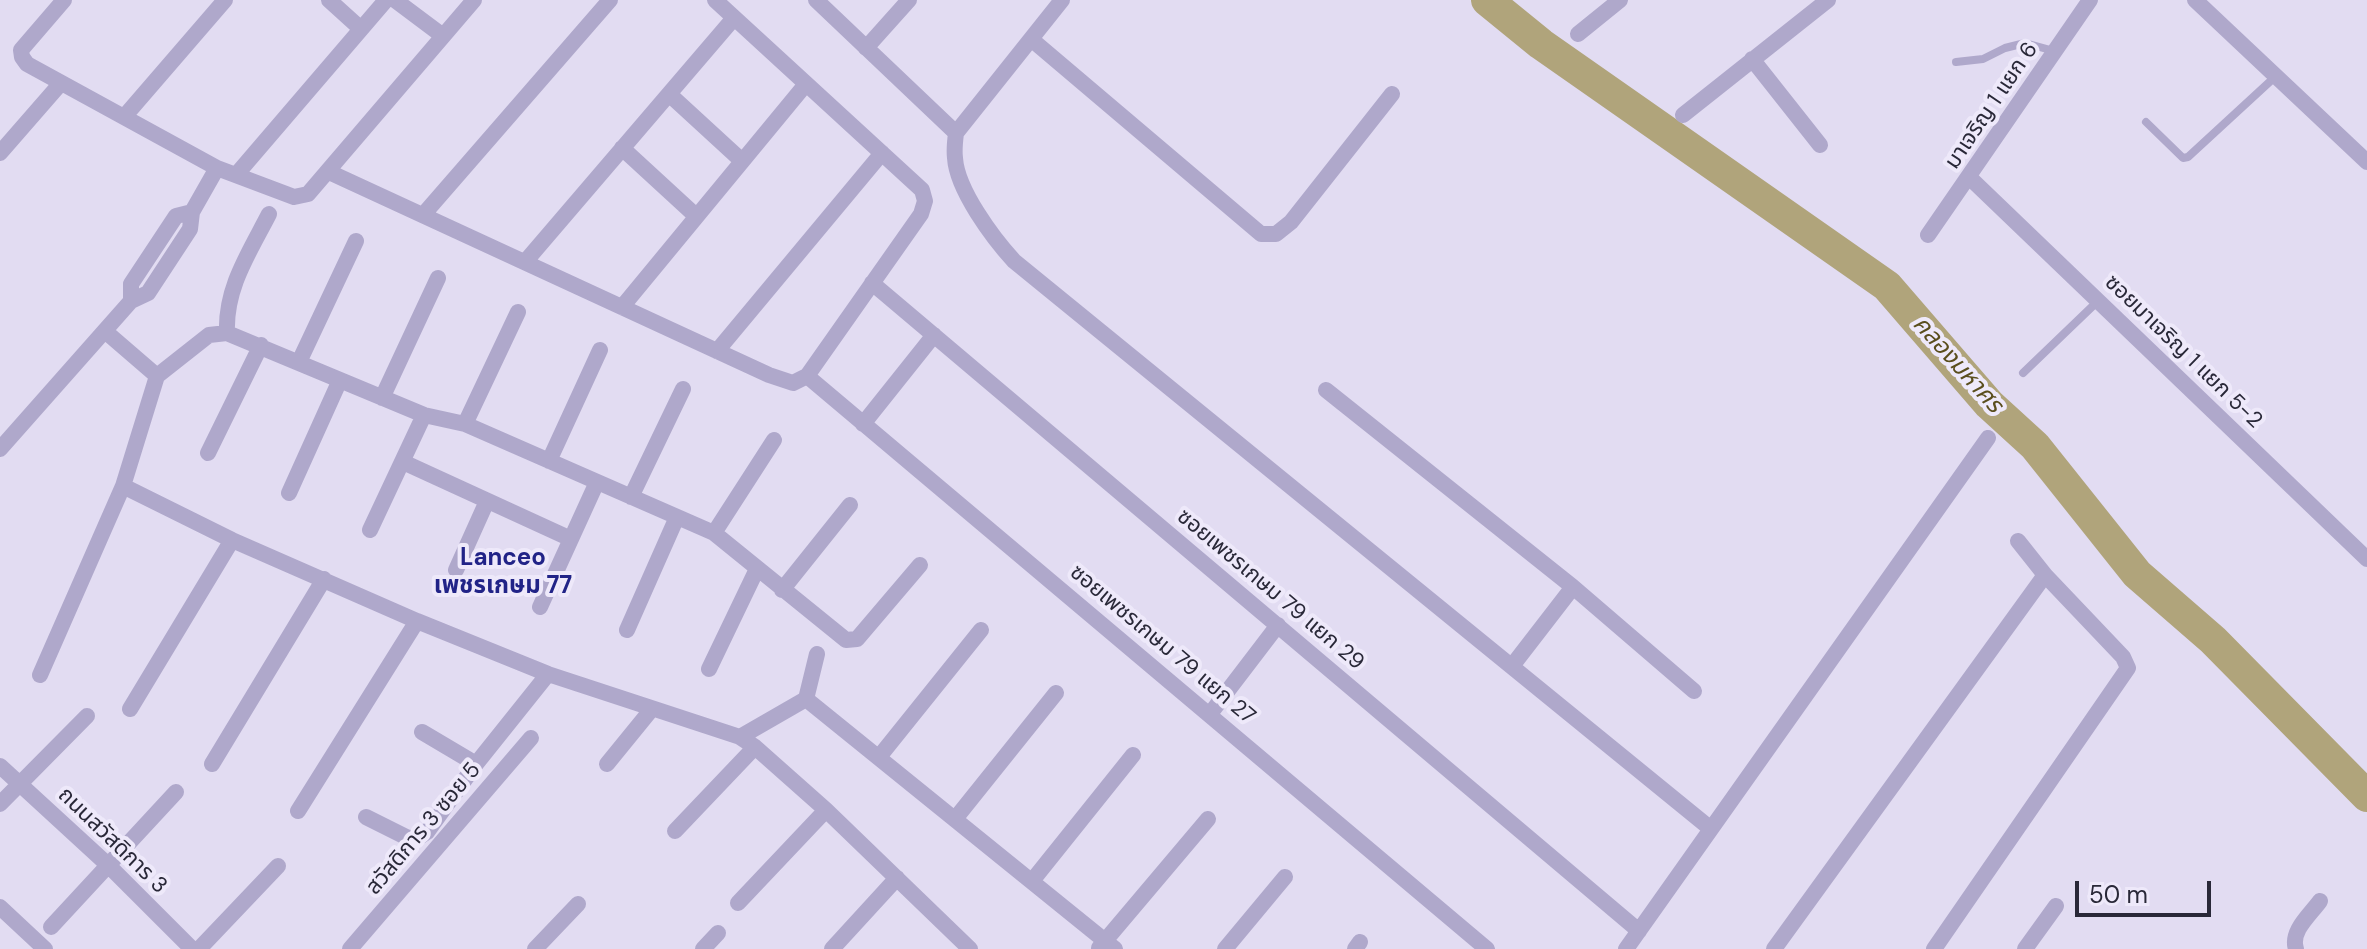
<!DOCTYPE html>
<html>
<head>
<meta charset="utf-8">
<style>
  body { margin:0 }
  #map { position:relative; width:2367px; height:949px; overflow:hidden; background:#e2dcf2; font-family:"DM Sans",sans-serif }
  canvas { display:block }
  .scale { position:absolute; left:2075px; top:881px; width:136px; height:36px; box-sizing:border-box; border:4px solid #292838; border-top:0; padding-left:10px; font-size:24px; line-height:28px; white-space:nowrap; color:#292838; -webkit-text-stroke:6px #eee9fa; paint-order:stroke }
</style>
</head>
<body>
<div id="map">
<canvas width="2367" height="949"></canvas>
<div class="scale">50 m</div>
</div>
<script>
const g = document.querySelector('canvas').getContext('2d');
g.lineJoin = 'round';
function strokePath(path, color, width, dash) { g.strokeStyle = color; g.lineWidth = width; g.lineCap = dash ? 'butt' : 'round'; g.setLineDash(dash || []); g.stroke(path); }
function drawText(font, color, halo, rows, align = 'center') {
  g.font = font + ' "DM Sans","Noto Sans Thai",sans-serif'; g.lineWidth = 8; g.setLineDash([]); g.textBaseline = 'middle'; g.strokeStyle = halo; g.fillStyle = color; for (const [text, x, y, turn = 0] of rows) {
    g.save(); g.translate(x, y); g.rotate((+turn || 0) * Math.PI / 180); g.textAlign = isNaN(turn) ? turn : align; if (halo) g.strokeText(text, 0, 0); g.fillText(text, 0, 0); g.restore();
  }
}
strokePath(new Path2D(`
  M1487,0L1541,44L1887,286L1989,404L2035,446L2137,574L2213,640L2367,796`), '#b0a47b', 32);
strokePath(new Path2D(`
  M1956,62L1983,59L2005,48L2025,43L2054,51
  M2146,122L2183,158L2188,157L2276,76
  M2023,373L2098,301`), '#afa8cb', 8);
strokePath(new Path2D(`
  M329,0L361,29
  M395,0L443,36
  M816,0L956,133C955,141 954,150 955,158C957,190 993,238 1014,261L1711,829
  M2195,0L2367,162
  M1578,34L1620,0
  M1031,39L1261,234H1276L1291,222L1392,94
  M866,48L909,0
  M1752,59L1820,145
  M669,94L742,161
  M1683,115L1828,0
  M124,117L225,0
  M956,133L1062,0
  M622,148L696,216
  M0,153L61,83
  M217,168L294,197L308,194L474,0
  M329,172L769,375L793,383L807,376L921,214L925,201L922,190L715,0
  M236,175L386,0
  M1970,178L2367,559
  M423,215L610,0
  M1928,235L2090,0
  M525,262L734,18
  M872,283L1639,931
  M131,301V284L176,216L192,212
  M622,307L806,84
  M106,332L157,376L209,335L227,333L424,415L465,424L714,533L846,640L857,639L920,565
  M227,333C225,288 249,253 269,214
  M717,351L882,153
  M299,362L356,241
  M157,376L123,486L232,540L417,621L548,674L740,737L806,699L817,654
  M807,376L1487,949
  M1326,390L1573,587L1694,691
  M382,398L438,278
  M465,424L518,312
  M863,424L934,335
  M0,449L131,301L148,293L190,229L192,212L217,168L27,64L22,57L21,50L64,0
  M208,453L261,345
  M549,461L600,350
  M403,462L571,539
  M289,493L340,380
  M631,497L683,389
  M370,530L424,415
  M714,533L774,440
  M456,570L487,501
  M782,590L850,505
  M540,607L597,482
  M627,630L677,517
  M1512,666L1573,587
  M709,669L757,569
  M40,675L123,486
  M806,699L1115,949
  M130,709L232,540
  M1210,714L1278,625
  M422,732L476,764
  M740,737L755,747L826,810L970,949
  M879,757L981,630
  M212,764L324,579
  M607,764L651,710
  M0,766L108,865L192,949
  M0,804L87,716
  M298,811L417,621
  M366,817L406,837L416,839L427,832L476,764L548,674
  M955,819L1056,693
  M675,831L755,747
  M1032,881L1133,755
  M738,903L826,810
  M0,907L45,949
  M51,927L176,792
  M1099,948L1208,819
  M199,949L278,866
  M350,949L531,738
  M535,949L578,904
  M703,949L718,933
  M832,949L897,878
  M1225,949L1285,877
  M1355,949L1360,942
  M1626,949L1988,438
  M1774,949L2045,575
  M1934,949L2128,668L2123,657L2045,575L2018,541
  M2025,949L2056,906
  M2296,949C2290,931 2310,915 2320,901`), '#afa8cb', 16);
drawText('22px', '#292838', '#eee9fa', [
  ["มาเจริญ 1 แยก 6",1992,106,-56],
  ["ซอยมาเจริญ 1 แยก 5-2",2183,352,44],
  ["ซอยเพชรเกษม 79 แยก 29",1270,590,40],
  ["ซอยเพชรเกษม 79 แยก 27",1162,645,40],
  ["สวัสดิการ 3 ซอย 5",424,829,-50],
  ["ถนนสวัสดิการ 3",112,841,44]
]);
drawText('italic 24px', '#5a4e1d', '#eee9fa', [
  ["คลองมหาศร",1957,365,48]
]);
drawText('bold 24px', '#212387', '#eee9fa', [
  ["Lanceo",503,559],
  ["เพชรเกษม 77",503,587]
]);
</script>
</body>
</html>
